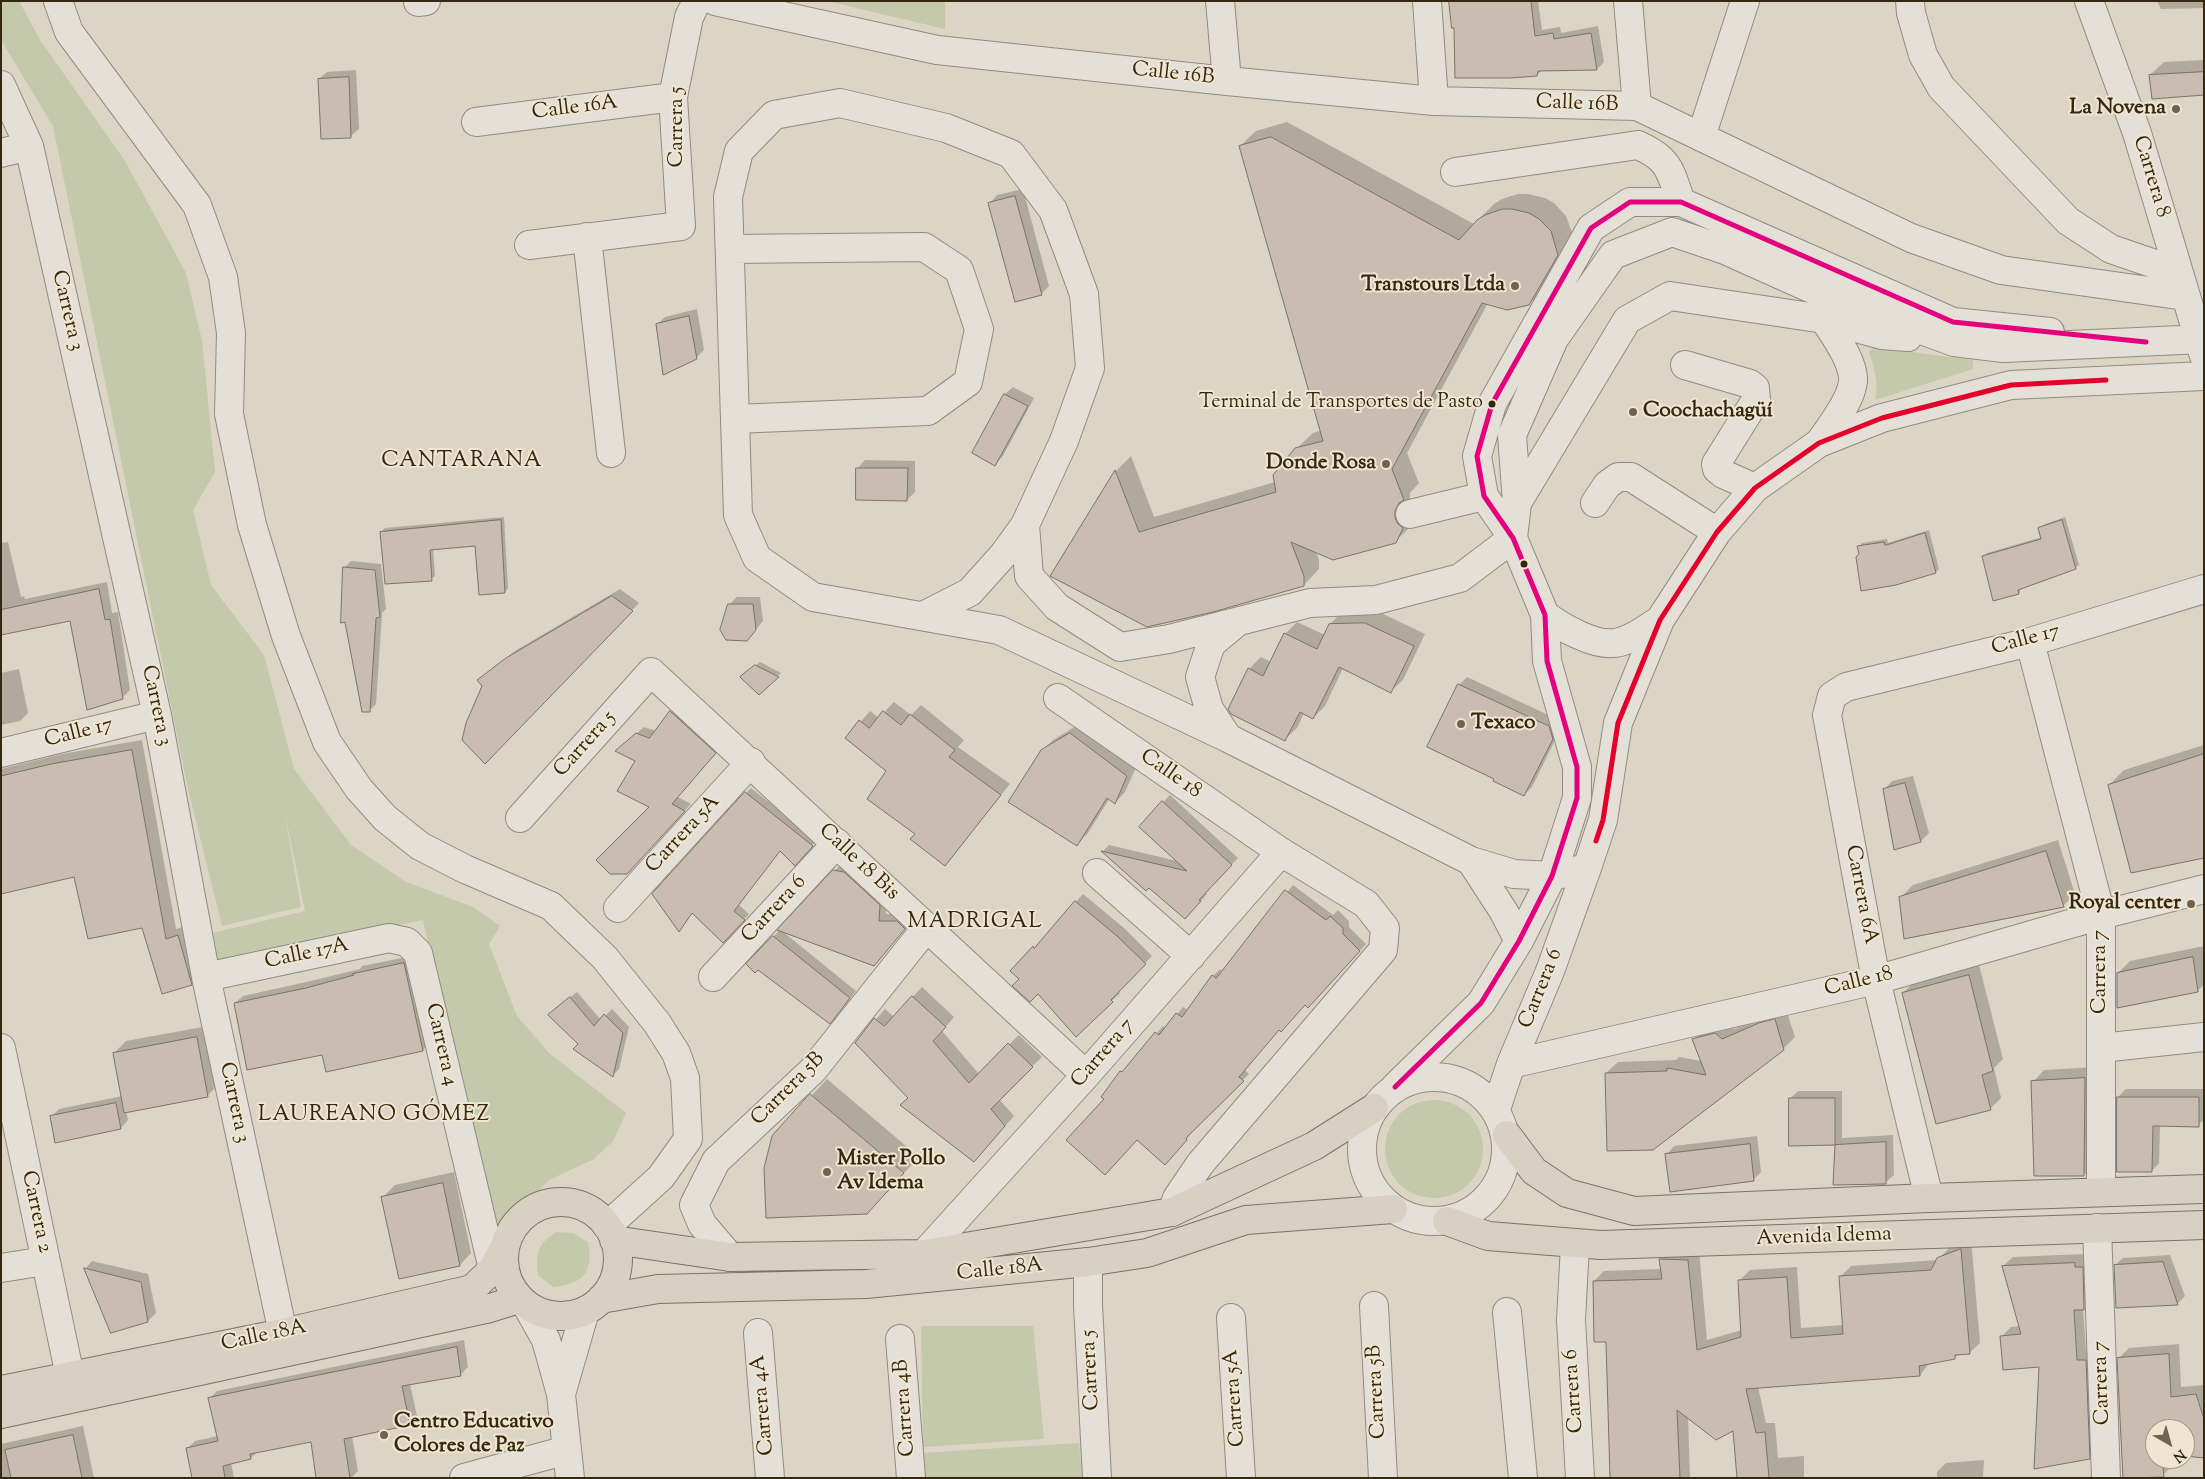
<!DOCTYPE html>
<html>
<head>
<meta charset="utf-8">
<style>
  body { margin:0 }
  #map { position:relative; width:2205px; height:1479px; overflow:hidden; background:#dcd4c4; font-family:"Sorts Mill Goudy",serif }
  canvas { display:block }
  .frame { position:absolute; inset:0; border:2px solid #362710; pointer-events:none }
  .north { position:absolute; left:2145px; top:1419px; width:50px; height:50px; box-sizing:border-box; background:#efe6d2; border:1px solid #a59a84; border-radius:50%; rotate:142deg; font-size:14px; font-weight:700; line-height:20px; text-align:center; color:#362710 }
  .north::after { content:''; display:block; margin:auto; width:18px; height:22px; background:#70644f; clip-path:polygon(50% 0,100% 100%,50% 72%,0 100%) }
</style>
</head>
<body>
<div id="map">
<canvas width="2205" height="1479"></canvas>
<div class="frame"></div>
<div class="north">N</div>
</div>
<script>
const g = document.querySelector('canvas').getContext('2d');
g.lineJoin = 'round';
function fillPath(path, color) { g.fillStyle = color; g.fill(path, 'evenodd'); }
function strokePath(path, color, width, dash) { g.strokeStyle = color; g.lineWidth = width; g.lineCap = dash ? 'butt' : 'round'; g.setLineDash(dash || []); g.stroke(path); }
function drawText(font, color, halo, rows, align = 'center') {
  g.font = font + ' "Sorts Mill Goudy",serif'; g.lineWidth = 4; g.setLineDash([]); g.textBaseline = 'middle'; g.strokeStyle = halo; g.fillStyle = color; for (const [text, x, y, turn = 0] of rows) {
    g.save(); g.translate(x, y); g.rotate((+turn || 0) * Math.PI / 180); g.textAlign = isNaN(turn) ? turn : align; if (halo) g.strokeText(text, 0, 0); g.fillText(text, 0, 0); g.restore();
  }
}
fillPath(new Path2D(`
  M1,1H19L40,40L125,161L186,273L202,341L215,472L193,510L211,585L264,655L294,769L351,845L406,882L473,907L500,926L489,944L517,1016L549,1053L626,1113L613,1141L594,1159L549,1180L506,1224L488,1227L423,920L219,962L213,933L305,911L283,804L301,907L222,926L188,789L53,126L1,40Z
  M827,1H945V29Z
  M1873,347L1973,360V369L1875,400C1879,385 1874,366 1869,352Z
  M1385 1149a49 49 0 1 1 98 0a49 49 0 1 1-98 0Z
  M556,1232L573,1233L588,1242C593,1274 584,1283 553,1287L538,1275C536,1252 537,1245 556,1232Z
  M921,1326H1033L1044,1439L923,1447Z
  M1079,1443L1082,1478H922V1453Z`), '#c3c9aa');
fillPath(new Path2D(`
  M1444,1H1538L1542,30L1560,27L1561,33L1598,26L1604,62L1597,69H1543L1537,75L1456,26L1450,2Z
  M2157,1H2204V8L2161,9Z
  M2204,60V94L2150,75L2164,62Z
  M356,70L359,129L351,136L319,79L327,72Z
  M1287,122L1474,224L1494,204L1502,199L1518,194H1528L1545,198L1554,203L1566,216L1573,235L1545,288L1529,304L1488,303L1407,453L1419,483L1410,493L1411,526L1395,542L1316,552L1319,560V569L1304,585L1052,575L1116,471L1131,456L1154,517L1275,482L1296,449L1313,433L1322,430L1240,146L1256,131Z
  M1023,189L1049,286L1041,294L990,203L997,195Z
  M697,309L704,350L696,358L657,325L665,317Z
  M1013,387L1034,398L1003,456L995,464L974,452L1005,394Z
  M865,460L915,461V492L907,500L858,468Z
  M504,517L508,588L505,592L476,544L433,548L435,576L431,579L381,532L385,528Z
  M2065,517L2079,565L2066,573L2022,587L2019,593L1983,557L1987,553L2042,537L2039,529L2043,525Z
  M1929,530L1939,569L1936,572L1860,555L1859,547L1862,543L1887,539L1888,543Z
  M8,542L21,597L24,596L25,599L107,582L112,613L118,612L130,690L122,698L71,619L1,633V543Z
  M351,561L381,564L386,609L382,613L376,704L370,710L344,568Z
  M620,589L639,603L611,632L483,686L487,673L515,651Z
  M737,597H760L763,621L754,632L729,605Z
  M1377,611L1425,634L1403,680L1391,691L1343,668L1325,706L1313,718L1304,713L1297,728L1285,739L1249,669L1261,657L1271,662L1285,634L1297,622L1325,635L1330,624L1342,612Z
  M760,662L781,673L759,693L745,674Z
  M19,669L28,713L20,721L1,725V673Z
  M1467,677L1557,719L1560,730L1532,787L1524,795L1496,778L1429,747L1460,684Z
  M894,702L911,715L921,705L964,740L958,747L1010,784L945,864L917,834L888,771L847,738L870,711L879,718Z
  M678,705L722,746L678,797L691,804L634,866L651,806L636,760L624,744L644,727L656,731Z
  M1081,723L1137,765L1125,792L1115,803L1110,798L1088,833L1077,844L1042,751L1053,740Z
  M142,740L176,929L189,925L202,973L191,984L143,926L75,876L1,893V769L62,754Z
  M2204,745V856L2109,785L2124,770Z
  M1913,776L1929,833L1921,841L1895,848L1885,789L1892,781Z
  M751,788L817,840L795,864L780,850L739,905L749,914L723,941L693,912L679,930L746,793Z
  M1170,795L1238,858L1205,892L1207,894L1192,911L1149,886L1146,889L1103,851L1109,845L1177,861L1163,802Z
  M2058,840L2075,894L2063,906L1901,897L1913,885Z
  M842,863L886,898V914H904L912,921L881,957L782,931L856,991L836,1016L748,964Z
  M1293,885L1333,915L1338,910L1349,921V927L1366,944L1315,1000L1305,1004L1279,1029L1245,1070L1249,1074L1191,1131L1192,1132L1172,1157L1106,1099L1121,1072L1129,1066L1163,1026L1166,1028L1183,1007L1188,1010L1213,976L1220,969L1223,972Z
  M1083,894L1124,928L1152,956L1118,991L1120,993L1076,1035L1038,993L1012,971L1042,940Z
  M2204,946V985L2198,990L2118,1007V973L2130,961Z
  M412,956L430,1042L423,1050L323,1053L235,1003L243,996L315,980L360,969L362,966Z
  M1979,965L2003,1059L1994,1068L2001,1098L1990,1109L1903,993L1914,982Z
  M922,987L954,1017L942,1031L979,1074L1019,1035L1042,1057L999,1099L1014,1116L974,1161L856,1043L885,1009L894,1017Z
  M577,992L601,1020L612,1009L629,1027L619,1069L613,1075L580,1044L556,1008Z
  M1786,1009L1795,1037L1783,1049L1652,1148L1606,1073L1618,1062L1676,1060L1679,1057L1702,1061L1694,1039L1705,1028L1727,1022L1734,1029L1771,1012Z
  M208,1026L219,1084L207,1096L126,1111L128,1120L121,1128L51,1117L59,1109L122,1096L114,1053L126,1041Z
  M2096,1067V1163L2084,1175L2033,1082L2044,1070Z
  M827,1079L919,1157L867,1213L774,1136Z
  M2126,1089H2204V1120L2198,1125H2160L2159,1163L2152,1171L2118,1097Z
  M1798,1091H1842V1138L1893,1135L1894,1175L1886,1182L1834,1183L1836,1144H1790V1099Z
  M1757,1136L1761,1172L1753,1180L1667,1154L1674,1146Z
  M454,1172L471,1253L460,1265L383,1197L395,1185Z
  M1971,1239L1980,1343L1969,1353L1959,1354L1954,1358L1930,1362L1920,1375L1758,1387L1766,1423H1775L1778,1458L1804,1456V1478H1738L1734,1429L1688,1416L1690,1478H1611L1607,1341L1594,1281L1604,1271L1662,1269L1661,1259L1671,1249L1699,1250L1707,1340L1742,1330L1739,1281L1750,1270L1797,1267L1801,1328L1843,1325L1840,1277L1851,1266L1938,1260L1949,1248Z
  M2084,1254L2093,1299L2083,1309L2086,1351H2095L2099,1448L2089,1457L2040,1366L2002,1336L2011,1327L2020,1326L2003,1266L2013,1257Z
  M2170,1255L2185,1296L2177,1304L2115,1265L2123,1258Z
  M92,1261L148,1274L156,1313L148,1321L85,1269Z
  M464,1340L468,1367L460,1375L410,1384L417,1416L409,1424L352,1436L358,1471L351,1478H317L312,1440L258,1451L251,1458L231,1463L234,1478H193L187,1449L195,1441L218,1436L210,1398L217,1391Z
  M2179,1344L2181,1387L2204,1385V1457L2185,1455V1429H2155V1459H2173V1465L2163,1475L2124,1478L2119,1358L2129,1348Z
  M83,1426L94,1478H1V1444Z
  M1984,1460L1983,1478H1937V1472L1946,1463Z`), '#0003');
const building = new Path2D(`
  M1449,1H1531L1535,36L1553,33L1554,39L1591,33L1597,70L1538,71L1537,76L1510,78H1455L1454,28H1452Z
  M2204,72V95L2152,99L2149,75Z
  M349,77L351,138L321,139L318,79Z
  M1271,137L1459,240L1477,220L1485,215L1502,209H1512L1529,213L1539,219L1551,231L1558,255L1529,305L1507,310L1482,303L1392,469L1404,500L1399,503L1395,510V518L1398,524L1403,528L1396,543L1333,560L1291,542L1304,576V586L1213,612L1147,627L1050,576L1115,470L1139,532L1276,492L1273,475L1295,448L1323,441L1239,146Z
  M1015,196L1042,295L1015,302L988,203Z
  M689,316L697,359L663,375L656,324Z
  M1004,394L1028,406L995,466L972,453Z
  M856,468H908L907,501L856,500Z
  M501,520L505,593L479,595L475,546L430,550L432,581L385,584L380,532Z
  M2062,520L2076,569L2018,590L2019,594L1993,601L1982,556L2041,539L2038,528Z
  M1925,533L1936,573L1896,585L1861,591L1856,557L1859,554L1857,546L1884,542L1885,545Z
  M343,567L375,570L380,617L376,618L370,712H362L345,622L341,623Z
  M99,589L105,620L110,619L123,699L87,710L70,621L1,635V610Z
  M612,596L633,611L485,764L462,740L466,723L482,686L477,680L506,658Z
  M728,604H753L756,630L747,641L726,640L720,630Z
  M1365,623L1414,646L1391,693L1339,667L1313,719L1300,712L1285,741L1231,714L1228,709L1248,668L1263,676L1284,633L1317,649L1329,624Z
  M755,665L779,677L759,695L740,677Z
  M1458,684L1549,726L1553,739L1524,796L1493,781L1494,779L1427,747Z
  M670,711L716,753L672,804L685,811L627,874H610L596,860L649,807L617,791L635,761L615,751L636,733L649,738Z
  M883,711L901,725L910,714L955,750L949,757L1001,795L945,866L910,839L915,834L867,799L886,771L845,738L859,720L869,728Z
  M1070,733L1127,776L1115,804L1107,798L1077,846L1008,802L1041,750Z
  M132,750L166,939L178,935L192,985L162,994L142,928L88,939L74,877L1,894V776L51,764Z
  M2204,754V858L2131,873L2108,785Z
  M1905,783L1921,842L1894,850L1883,789Z
  M745,792L813,846L795,866L780,851L734,911L745,920L723,943L692,913L679,932L652,894Z
  M1162,801L1232,865L1199,900L1201,901L1185,919L1149,888L1146,891L1101,851L1187,871L1139,827Z
  M2046,851L2064,907L1904,939L1899,897Z
  M833,870L844,872L880,905L879,921H897L905,929L874,966L777,930Z
  M1285,890L1326,920L1330,916L1343,928V934L1360,951L1308,1008L1305,1005L1281,1032L1279,1030L1239,1077L1244,1081L1186,1138L1187,1140L1165,1165L1137,1140L1105,1175L1066,1140L1104,1099L1101,1097L1120,1071L1122,1072L1155,1032L1159,1035L1176,1013L1182,1017L1212,975L1216,978Z
  M1075,901L1117,936L1146,964L1111,1000L1113,1002L1076,1037L1038,994L1030,1002L1012,986L1019,979L1010,971L1033,946L1034,948Z
  M773,936L850,998L830,1024L758,970L755,973L746,964Z
  M2193,957L2198,992L2117,1008V973Z
  M404,963L423,1051L326,1072L322,1055L247,1070L234,1003L306,988L354,975L353,974Z
  M1969,975L1993,1071L1982,1075L1991,1110L1936,1124L1902,993Z
  M912,996L946,1027L933,1041L969,1083L1008,1043L1033,1067L991,1109L1005,1126L974,1162L900,1105L908,1098L855,1043L874,1018L884,1026Z
  M570,997L594,1026L604,1014L623,1033L613,1077L573,1049L578,1044L548,1015Z
  M1775,1019L1784,1050L1653,1150L1607,1151L1605,1073L1667,1071V1068L1706,1075L1692,1039L1715,1033L1722,1039L1759,1023Z
  M197,1037L208,1097L124,1113L113,1053Z
  M2085,1078L2084,1176H2034L2031,1081Z
  M810,1094L904,1173L867,1214L766,1218L764,1168L772,1136Z
  M2117,1097H2199V1127L2153,1126L2152,1172H2117Z
  M1789,1098H1835V1145L1789,1146Z
  M116,1103L121,1129L55,1143L50,1116Z
  M1886,1142V1184L1833,1185L1835,1145Z
  M1750,1144L1754,1181L1670,1192L1665,1154Z
  M443,1183L460,1266L399,1279L381,1197Z
  M1961,1249L1970,1354L1955,1355V1359L1919,1366L1920,1376L1746,1389L1756,1433L1765,1432L1769,1478H1737L1733,1431L1716,1440L1677,1410L1680,1478H1610L1606,1342H1594L1593,1281L1662,1279L1659,1259L1688,1260L1697,1350L1741,1337L1738,1280L1787,1277L1791,1338L1843,1334L1839,1276L1931,1270L1937,1258Z
  M2163,1262L2178,1305L2116,1308L2114,1265Z
  M2075,1263V1267H2083L2084,1310H2074L2077,1360H2086L2090,1459L2034,1469L2039,1367L2003,1370L2000,1336L2021,1334L2002,1266Z
  M84,1268L141,1282L148,1322L111,1333Z
  M457,1347L461,1376L402,1386L410,1425L344,1439L350,1478H316L311,1442L250,1454L251,1459L223,1466L225,1478H192L186,1448L218,1441L208,1398Z
  M2169,1354L2171,1397L2196,1394L2204,1419V1458L2185,1456V1429H2155V1459H2162L2164,1477L2123,1478L2117,1358Z
  M73,1435L82,1478H11L5,1450Z`);
fillPath(building, '#cabcb1');
strokePath(building, '#7a7368', 1);
const minor = new Path2D(`
  M58,1L69,32L197,205L223,277L231,333L229,414L252,525L286,636L327,742L359,789L385,818L420,846L465,869L551,906L605,958L657,1023L676,1053L685,1078L688,1139L661,1177L607,1226
  M715,1L937,50L1227,81L1434,101L1637,106L1911,238L2001,270L2185,296
  M1220,1L1227,81
  M1427,1L1434,101
  M1628,1L1637,106
  M1910,1L1911,13L1923,55L1941,87L2068,221L2111,249L2178,272
  M2089,1L2137,133L2204,356
  M418,2L426,1
  M1,85L29,146L157,715L206,977L283,1333
  M476,122L673,97
  M1701,137L1745,1
  M1,153L29,146
  M1455,172L1638,145C1670,159 1670,171 1681,202
  M587,237L611,453
  M529,245L681,226L673,97L689,17L697,1
  M730,249L924,247L959,270L979,329L968,382L928,411L735,419
  M1685,365L1750,384L1755,388L1756,400L1716,464L1717,469L1723,474L1755,488
  M1819,443C1830,428 1854,397 1853,378C1852,359 1834,335 1824,319
  M1517,503L1627,320L1670,296L1824,319L1882,335L1908,337
  M1595,503L1607,485L1618,477H1631L1717,532
  M1410,514L1484,496
  M1545,615C1561,627 1594,646 1615,643C1631,641 1647,628 1660,620
  M923,616L970,592L1004,554L1025,525
  M2030,642L2101,915V1192
  M1058,698L1281,852L1366,904L1385,928L1383,950L1200,1164L1177,1198L1172,1212
  M1228,738L1209,709L1200,677L1211,644L1236,623
  M1,753L157,715
  M520,818L651,672L1086,1075
  M1471,861L1504,912L1519,941
  M1587,868L1552,876L1514,874L1471,861L1228,738L999,630L813,597L757,558L738,515L728,197L739,151L774,115L840,103L946,128L1011,154L1053,210L1084,294L1090,368L1064,441L1025,525L1029,576L1057,607L1120,647L1169,639L1310,603L1376,600L1460,578L1513,538L1517,503L1512,435L1554,339L1613,255L1672,232L1725,250L1821,293L1954,342L2003,348L2204,339
  M1097,873L1191,956
  M618,908L751,762
  M206,977L389,938L407,942L418,953L493,1269
  M713,977L837,843
  M1,1048L70,1376
  M2101,1048L2204,1037
  M1511,1064L1876,980L2101,915L2204,889
  M1362 1149a72 72 0 1 1 144 0a72 72 0 1 1-144 0Z
  M1395,1087L1481,1003L1519,941L1552,876L1577,798V767L1547,661L1545,615L1513,538L1484,496L1477,456L1492,404L1591,228L1630,202H1681L1953,322L2050,332
  M1496,1109L1511,1064L1550,971L1587,868L1603,820L1618,723L1660,620L1717,532L1755,488L1819,443L1882,418L2011,385L2204,376
  M1929,1198L1876,980L1827,715L1832,696L1846,687L2030,642L2204,589
  M2097,1228L2106,1478
  M1575,1245L1571,1320L1580,1478
  M924,1254L1086,1075L1281,852
  M730,1257L702,1224L694,1205L716,1161L813,1070L927,927
  M1088,1262V1305L1097,1478
  M1,1268L45,1261
  M527,1306L546,1340L561,1394L570,1478
  M1374,1306L1383,1478
  M1507,1312L1523,1478
  M1231,1318L1241,1478
  M758,1333L770,1478
  M900,1339L911,1478
  M561,1394L585,1311
  M464,1478L567,1450`);
const major = new Path2D(`
  M1507,1135L1534,1171L1567,1193L1634,1211L1929,1198L2204,1189
  M504 1259a57 57 0 1 1 114 0a57 57 0 1 1-114 0Z
  M1447,1221L1488,1236L1601,1245L2204,1225
  M614,1240L730,1257L924,1254L1172,1212L1314,1146L1374,1108
  M601,1299L658,1289L866,1284L1088,1262L1147,1253L1246,1220L1393,1209
  M1,1390L283,1333L472,1289L493,1269L505,1246
  M1,1414L490,1308L519,1299`);
strokePath(minor, '#928b7f', 30);
strokePath(major, '#7a7368', 30);
strokePath(minor, '#e4e0d8', 28);
strokePath(major, '#d8d1c3', 28);
strokePath(new Path2D(`
  M1596,841L1603,820L1618,723L1660,620L1717,532L1755,488L1819,443L1882,418L2011,385L2106,380`), '#e4002b', 5);
strokePath(new Path2D(`
  M1395,1087L1481,1003L1519,941L1552,876L1577,798V767L1547,661L1545,615L1513,538L1484,496L1477,456L1492,404L1591,228L1630,202H1681L1953,322L2146,342`), '#e5007d', 5);
for (const [x, y, r, color] of [
  [2176,109,5,"#70644f"],
  [1515,286,5,"#70644f"],
  [1492,404,4.5,"#362710"],
  [1633,412,5,"#70644f"],
  [1386,464,5,"#70644f"],
  [1524,564,4.5,"#362710"],
  [1461,724,5,"#70644f"],
  [2191,904,5,"#70644f"],
  [827,1172,5,"#70644f"],
  [384,1435,5,"#70644f"]
]) { const dot = new Path2D(); dot.arc(x, y, r, 0, 2 * Math.PI); g.fillStyle = color; g.fill(dot); strokePath(dot, '#efe6d2', 2); }
drawText('20px', '#362710', '#efe6d2', [
  ["Terminal de Transportes de Pasto",1483,404]
], 'right');
drawText('21px', '#362710', '#efe6d2', [
  ["Calle 16B",1173,75,6],
  ["Calle 16B",1577,105,2],
  ["Calle 16A",575,109,-7],
  ["Carrera 5",678,127,-90],
  ["Carrera 8",2150,177,73],
  ["Carrera 3",66,311,77],
  ["Calle 17",2026,641,-15],
  ["Carrera 3",155,706,78],
  ["Calle 17",79,734,-14],
  ["Carrera 5",586,745,-48],
  ["Calle 18",1170,775,35],
  ["Carrera 5A",684,835,-47],
  ["Calle 18 Bis",858,863,43],
  ["Carrera 6A",1860,895,79],
  ["Carrera 6",775,910,-47],
  ["Calle 17A",307,955,-12],
  ["Carrera 7",2101,972,-90],
  ["Calle 18",1859,983,-14],
  ["Carrera 6",1542,989,-68],
  ["Carrera 4",440,1045,77],
  ["Carrera 7",1104,1054,-49],
  ["Carrera 5B",789,1090,-45],
  ["Carrera 3",233,1103,78],
  ["Carrera 2",35,1212,78],
  ["Avenida Idema",1824,1238,-2],
  ["Calle 18A",1000,1271,-6],
  ["Calle 18A",264,1337,-12],
  ["Carrera 5",1092,1370,-93],
  ["Carrera 7",2103,1383,-92],
  ["Carrera 6",1575,1391,-94],
  ["Carrera 5B",1378,1392,-93],
  ["Carrera 5A",1236,1398,-94],
  ["Carrera 4A",764,1405,-95],
  ["Carrera 4B",906,1408,-94]
]);
drawText('bold 21px', '#362710', '#efe6d2', [
  ["La Novena",2166,109],
  ["Transtours Ltda",1505,286],
  ["Coochachagüí",1643,412,"left"],
  ["Donde Rosa",1376,464],
  ["Texaco",1471,724,"left"],
  ["Royal center",2181,904],
  ["Mister Pollo",837,1160,"left"],
  ["Av Idema",837,1184,"left"],
  ["Centro Educativo",394,1423,"left"],
  ["Colores de Paz",394,1447,"left"]
], 'right');
g.letterSpacing = '1px';
drawText('22px', '#362710', '#efe6d2', [
  ["CANTARANA",462,462],
  ["MADRIGAL",975,923],
  ["LAUREANO GÓMEZ",374,1116]
]);
g.letterSpacing = '0px';
</script>
</body>
</html>
